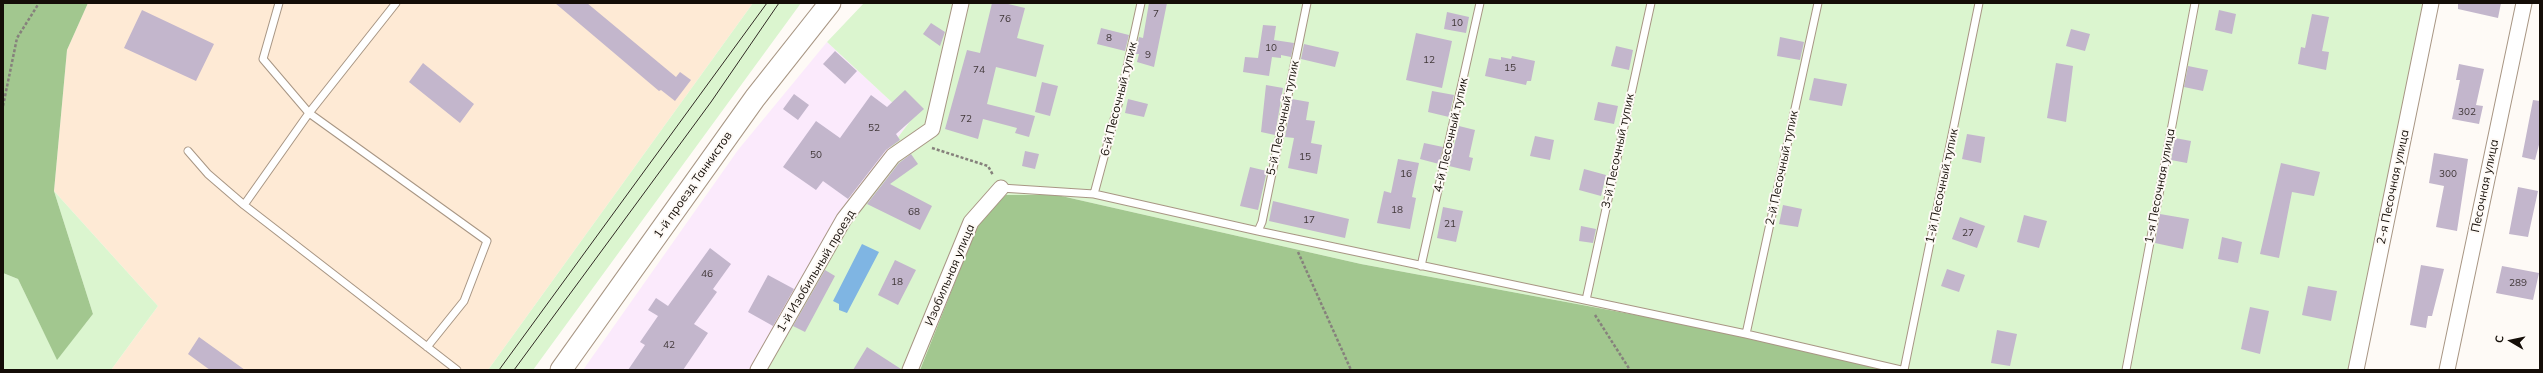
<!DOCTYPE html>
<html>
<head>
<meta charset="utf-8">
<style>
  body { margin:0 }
  #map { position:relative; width:2543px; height:373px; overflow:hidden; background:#fefaf6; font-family:Mulish,sans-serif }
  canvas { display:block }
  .frame { position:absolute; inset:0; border:4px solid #140d07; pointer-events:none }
  .north { position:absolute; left:2491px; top:321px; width:40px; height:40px; -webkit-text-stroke:3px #fefaf6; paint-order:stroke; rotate:279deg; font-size:11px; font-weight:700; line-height:16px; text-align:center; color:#140d07 }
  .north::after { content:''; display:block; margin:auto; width:14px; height:18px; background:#140d07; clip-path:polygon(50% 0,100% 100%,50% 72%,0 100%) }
</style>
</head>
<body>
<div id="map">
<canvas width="2543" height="373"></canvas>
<div class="frame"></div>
<div class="north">С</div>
</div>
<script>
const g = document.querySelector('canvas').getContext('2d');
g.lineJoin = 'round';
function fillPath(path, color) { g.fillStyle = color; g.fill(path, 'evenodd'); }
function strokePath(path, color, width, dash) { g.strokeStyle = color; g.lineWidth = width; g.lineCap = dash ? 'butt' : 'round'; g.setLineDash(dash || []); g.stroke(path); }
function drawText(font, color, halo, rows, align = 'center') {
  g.font = font + ' Mulish,sans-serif'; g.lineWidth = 4; g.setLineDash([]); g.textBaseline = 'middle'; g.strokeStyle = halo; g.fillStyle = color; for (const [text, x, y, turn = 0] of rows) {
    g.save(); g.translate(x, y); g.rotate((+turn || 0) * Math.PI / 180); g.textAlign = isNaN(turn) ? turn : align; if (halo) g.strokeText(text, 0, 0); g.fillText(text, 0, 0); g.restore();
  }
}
fillPath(new Path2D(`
  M827,42L911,120L838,217L753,370H583L738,150Z`), '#fbeafc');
fillPath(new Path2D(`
  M88,3H753L488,370H111L158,306L54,191L67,50Z`), '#feead5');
fillPath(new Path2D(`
  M753,3H801L533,370H488Z
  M864,3H2426L2351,370H1911L1674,322L1361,264L1057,195L978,224L920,370H753L838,217L911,120L827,42Z
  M54,191L158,306L111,370H3V273L18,279L57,359L93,314Z`), '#dbf5cf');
fillPath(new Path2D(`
  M3,3H88L67,50L54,191L93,314L57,360L18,279L3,273Z
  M1006,195H1057L1361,264L1674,322L1911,370H920L978,224Z`), '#a2c78f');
fillPath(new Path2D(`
  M862,244L879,252L847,313L839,310V304L833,301Z`), '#7fb5e3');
fillPath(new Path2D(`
  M555,3H587L676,77L680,72L691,80L675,101L661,90L659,91Z
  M992,3H1004L1025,8L1017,38L1044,45L1036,77L996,67L987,104L1035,116L1029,137L1015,133L1017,128L983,119L978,139L945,129L967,50L980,53Z
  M1149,3H1167L1154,67L1137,62L1139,54H1135L1139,37L1143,38Z
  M2458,3H2501L2498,18L2458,9Z
  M142,10L214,44L196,81L124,48Z
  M2219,10L2236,14L2232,34L2215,30Z
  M1447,12L1469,17L1466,33L1444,29Z
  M2312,14L2329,17L2322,51L2329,52L2326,70L2298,64L2301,47L2305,48Z
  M931,23L945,32L940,46L923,34Z
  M1263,25L1276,26L1274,40L1294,43L1291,57L1281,55V58L1272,57L1269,76L1243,72L1245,57L1258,58Z
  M1101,28L1129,35L1125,51L1097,44Z
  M2071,29L2090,34L2085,51L2066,46Z
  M1416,33L1452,41L1442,88L1406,80Z
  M1780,37L1804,42L1800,60L1777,56Z
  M1304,44L1339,52L1335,67L1301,59Z
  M1616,46L1633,50L1629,70L1611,66Z
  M835,51L857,71L845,84L823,64Z
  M1512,56L1535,61L1531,81H1527L1526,85L1485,76L1489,58L1501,60V57L1511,59Z
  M423,63L474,104L460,123L409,82Z
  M2056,63L2073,66L2066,122L2047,118Z
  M2459,64L2484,69L2476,105L2483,106L2479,124L2452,119L2460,80H2456Z
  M2188,66L2208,70L2203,91L2184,87Z
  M1814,78L1847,84L1842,106L1809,100Z
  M1042,82L1058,86L1050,116L1035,112Z
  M1266,85L1283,88L1275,135L1261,132Z
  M905,90L924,109L896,134L900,140L886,150L848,199L823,181L816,190L783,167L816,121L840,138L871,95L887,107Z
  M1432,91L1454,95L1449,117L1428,112Z
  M794,94L809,105L798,120L783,109Z
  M1128,99L1148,104L1144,117L1125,113Z
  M1292,99L1309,102L1306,120L1315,121L1311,143L1322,145L1317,174L1288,168L1294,138L1285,137Z
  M2533,100L2540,101V141L2535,160L2522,157Z
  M1598,102L1618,106L1614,124L1594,120Z
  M1459,126L1475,130L1469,157L1473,158L1470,171L1449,166Z
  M1967,134L1985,137L1981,163L1962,159Z
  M1535,136L1554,140L1550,160L1530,156Z
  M2175,138L2191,141L2187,163L2171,160Z
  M1424,143L1443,147L1439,164L1420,159Z
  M1025,151L1039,154L1035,169L1022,166Z
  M2434,153L2468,159L2457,231L2436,227L2444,186L2429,183Z
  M911,154L918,164L890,184L932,206L920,230L867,204L899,163Z
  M1398,159L1419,163L1412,197L1416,198L1410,229L1377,223L1384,191L1391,193Z
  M2281,163L2320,172L2314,196L2292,192L2279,258L2260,254Z
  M1250,167L1267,171L1258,210L1240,206Z
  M1584,169L1606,175L1601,196L1579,190Z
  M2518,187L2538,191L2528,237L2509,234Z
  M1273,201L1349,219L1345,238L1269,221Z
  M1783,205L1802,209L1798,227L1779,224Z
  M1443,207L1463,211L1456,242L1437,238Z
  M2160,214L2189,219L2183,249L2155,243Z
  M2024,215L2047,221L2039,248L2017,242Z
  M1960,217L1985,226L1977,248L1952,239Z
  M1581,226L1596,229L1593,243L1579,241Z
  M2222,237L2242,242L2238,263L2218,259Z
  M710,248L731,264L713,289L717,292L694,324L708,333L700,345L683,370H628L645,345L640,342L658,316L648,310L656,298L668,306Z
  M895,260L916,270L898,305L878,295Z
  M2421,265L2444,269L2432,316H2428L2426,328L2410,325Z
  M2502,266L2539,273L2533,300L2496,293Z
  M1947,269L1965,275L1959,292L1941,286Z
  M825,270L835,276L805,332L793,326Z
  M768,275L794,289L773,326L748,312Z
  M2308,286L2337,291L2331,321L2302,315Z
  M2250,307L2269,311L2260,354L2241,349Z
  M1997,330L2017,334L2010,366L1991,363Z
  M199,337L245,370H210L188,354Z
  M867,347L901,369V370H853Z`), '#c3b6cc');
const lane = new Path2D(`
  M279,3L263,59L309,113L487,241L464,301L427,347
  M188,151L208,174L244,205L457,370
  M1001,188L1094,194L1258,231L1746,334L1901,370
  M1094,194L1122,90L1141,3
  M244,205L309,113L396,3
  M1258,231L1262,222L1307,3
  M1421,266L1480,3
  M1586,300L1651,3
  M1746,334L1818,3
  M1904,370L1979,3
  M2126,370L2195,3`);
const street = new Path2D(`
  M758,370L844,219L893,156L932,129L961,3
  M910,370L971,222L1001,188
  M2356,370L2431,3
  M2447,370L2524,3`);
const secondary = new Path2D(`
  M561,370L755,98L830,3`);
strokePath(lane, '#a89684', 9);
strokePath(street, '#a89684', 17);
strokePath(secondary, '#a89684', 23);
strokePath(new Path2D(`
  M3,106L17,38L39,3
  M932,148L988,166L993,175
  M1298,252L1351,370
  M1595,315L1630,370`), '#86817c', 2.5, [3, 2]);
strokePath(lane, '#fff', 7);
strokePath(street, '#fff', 15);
strokePath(secondary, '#fff', 21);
strokePath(new Path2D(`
  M499,370L767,3
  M514,370L711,102L779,3`), '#312a24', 1);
drawText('10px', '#403738', null, [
  ["7",1156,14],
  ["76",1005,19],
  ["10",1457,23],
  ["8",1109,38],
  ["10",1271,48],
  ["9",1148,55],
  ["12",1429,60],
  ["15",1510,68],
  ["74",979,70],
  ["302",2467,112],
  ["72",966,119],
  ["52",874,128],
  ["50",816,155],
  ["15",1305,157],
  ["16",1406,174],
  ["300",2448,174],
  ["18",1397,210],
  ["68",914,212],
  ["17",1309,220],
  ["21",1450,224],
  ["27",1968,233],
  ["46",707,274],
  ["18",897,282],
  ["289",2518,283],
  ["42",669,345]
]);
drawText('12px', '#140d07', '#fefaf6', [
  ["6-й Песочный тупик",1119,99,-76],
  ["5-й Песочный тупик",1283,118,-78],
  ["4-й Песочный тупик",1451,135,-77],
  ["3-й Песочный тупик",1618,151,-78],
  ["2-й Песочный тупик",1782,168,-78],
  ["1-й проезд Танкистов",693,185,-55],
  ["1-й Песочный тупик",1942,186,-78],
  ["1-я Песочная улица",2160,186,-79],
  ["Песочная улица",2485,186,-78],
  ["2-я Песочная улица",2393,187,-78],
  ["1-й Изобильный проезд",816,271,-59],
  ["Изобильная улица",950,275,-67]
]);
</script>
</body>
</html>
